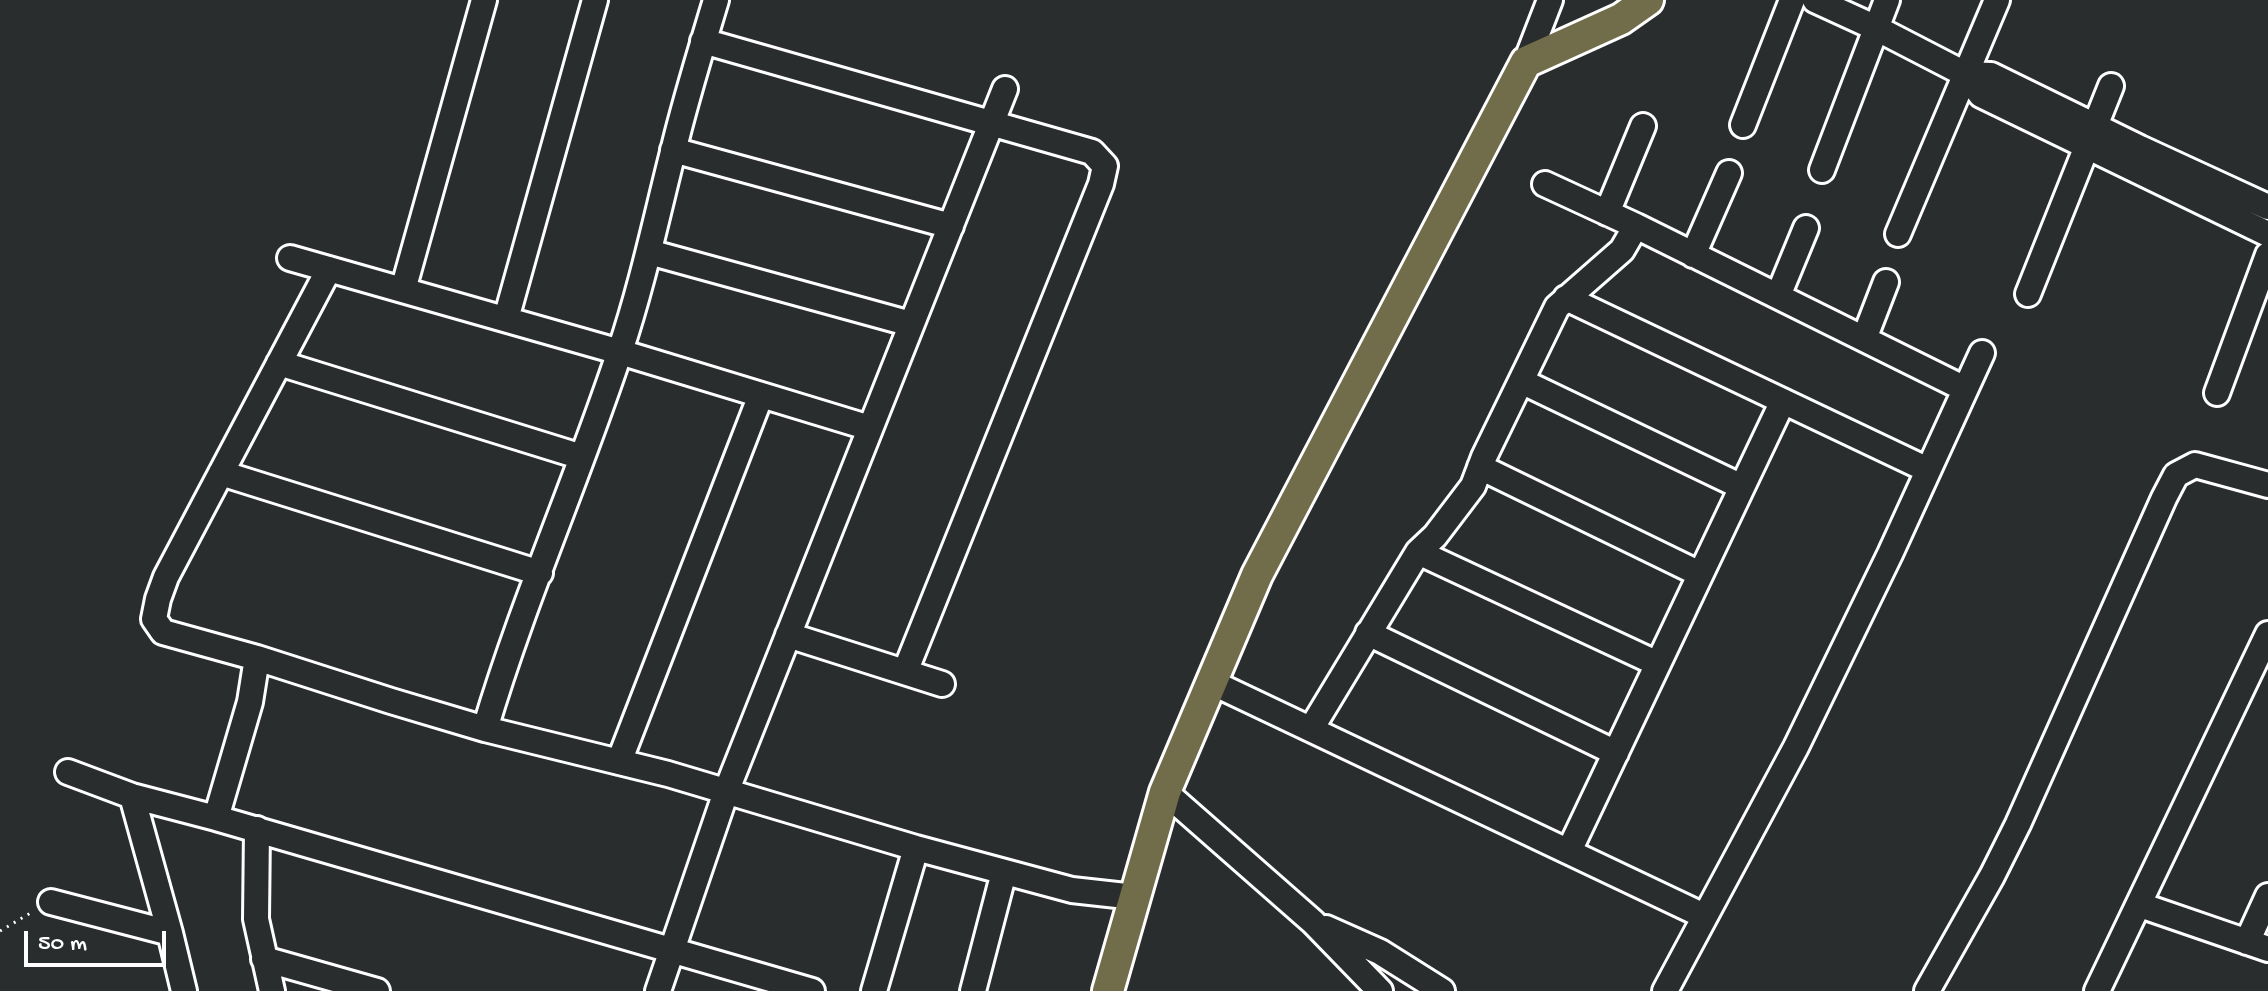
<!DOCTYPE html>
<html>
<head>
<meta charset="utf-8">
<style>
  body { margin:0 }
  #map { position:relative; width:2268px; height:991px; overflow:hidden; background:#2a2d2e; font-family:"Gochi Hand",sans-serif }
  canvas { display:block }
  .scale { position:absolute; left:24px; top:931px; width:142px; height:36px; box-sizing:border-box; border:4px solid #fff; border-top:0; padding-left:10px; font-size:24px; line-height:28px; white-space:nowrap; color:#fff; -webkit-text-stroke:6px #2a2d2e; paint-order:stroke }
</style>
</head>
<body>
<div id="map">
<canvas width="2268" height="991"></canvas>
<div class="scale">50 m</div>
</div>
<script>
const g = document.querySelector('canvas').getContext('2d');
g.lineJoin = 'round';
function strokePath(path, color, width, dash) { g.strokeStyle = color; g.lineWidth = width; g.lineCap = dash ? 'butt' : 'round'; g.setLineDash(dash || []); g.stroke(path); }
const minor = new Path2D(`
  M716,0C701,50 685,101 673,152C656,219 642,286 620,351C578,478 523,601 485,729L668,774L916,848L1072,890L1135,897
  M1815,0L1876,28L1965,74L1981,95L2268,234
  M703,41L1092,152L1105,166L1101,184L905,672
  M1526,62L1550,0
  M1965,74L1991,75L2140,148L2268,207
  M1743,125L1792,0
  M2095,126L2111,86
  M673,150L951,226
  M1822,170L1887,0
  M1545,184L1636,226L1965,389
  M1607,213L1643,126
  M1898,234L1997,0
  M649,252L911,324
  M1693,255L1729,173
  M290,258L620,352L870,428
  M403,290L484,0
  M2028,294L2087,146
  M1778,296L1806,228
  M1566,298L1928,470
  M506,319L595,0
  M1864,339L1886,282
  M279,363L582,457
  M1521,381L1742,487
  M2217,393L2268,255
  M1480,467L1700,574
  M221,473L540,573
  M1418,552L1658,664
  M1368,633L1616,753
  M788,635L942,684
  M257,658L163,632L154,619L158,599L166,577L329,269
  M1211,682L1704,916
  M1311,729L1418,552L1435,536L1473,486L1484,457L1557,307L1622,250L1636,226
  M619,762L761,395
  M68,772L132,796L216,818L250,702L257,658L391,701L485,729
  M1165,792L1313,922L1380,991
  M132,796L170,933L184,991
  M216,818L812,991
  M257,829L256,919L272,991
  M1569,851L1783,401
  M51,902L170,933
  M2140,905L2268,949
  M1326,928L1380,952L1442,991
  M2247,942L2268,896
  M264,959L377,991
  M658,991L726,792L1005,89
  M874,991L916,848
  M973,991L1004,872
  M1665,991L1796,747L1890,554L1982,353
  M1927,991L1992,876L2018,824L2164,498L2176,475L2195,465L2268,485
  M2097,991L2268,634`);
const major = new Path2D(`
  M1108,991L1165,792L1257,575L1526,62L1621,19L1648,0`);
strokePath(minor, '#fff', 30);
strokePath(major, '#fff', 36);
strokePath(new Path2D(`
  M0,931L34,911`), '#fff', 3, [2, 6]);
strokePath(minor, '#2a2d2e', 24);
strokePath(major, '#716d4b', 30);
</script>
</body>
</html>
